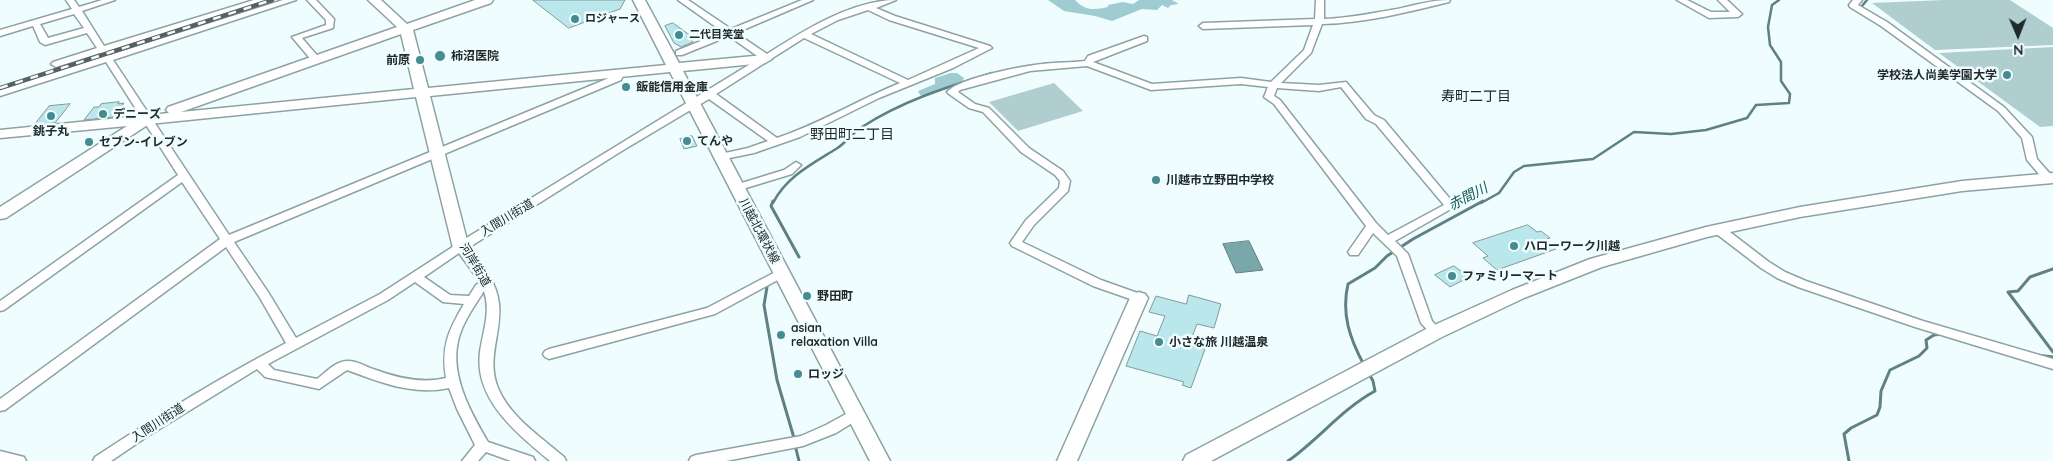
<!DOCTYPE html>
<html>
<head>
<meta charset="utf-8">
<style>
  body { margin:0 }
  #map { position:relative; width:2053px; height:461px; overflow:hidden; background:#f0fdfe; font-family:Quicksand,sans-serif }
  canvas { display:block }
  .north { position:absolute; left:1993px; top:10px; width:50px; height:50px; -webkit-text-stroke:4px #f0fdfe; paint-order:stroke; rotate:179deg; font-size:14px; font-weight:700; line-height:20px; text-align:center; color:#21292a }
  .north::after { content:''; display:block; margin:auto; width:18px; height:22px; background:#21292a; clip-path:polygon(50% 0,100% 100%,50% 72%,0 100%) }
</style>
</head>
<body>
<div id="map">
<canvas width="2053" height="461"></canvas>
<div class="north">N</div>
</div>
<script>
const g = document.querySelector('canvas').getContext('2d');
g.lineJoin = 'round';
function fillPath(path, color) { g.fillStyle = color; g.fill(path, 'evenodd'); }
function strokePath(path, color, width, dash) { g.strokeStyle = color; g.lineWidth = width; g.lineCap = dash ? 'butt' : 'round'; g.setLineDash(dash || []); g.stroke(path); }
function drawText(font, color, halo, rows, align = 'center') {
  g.font = font + ' Quicksand,"Noto Sans JP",sans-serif'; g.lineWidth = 5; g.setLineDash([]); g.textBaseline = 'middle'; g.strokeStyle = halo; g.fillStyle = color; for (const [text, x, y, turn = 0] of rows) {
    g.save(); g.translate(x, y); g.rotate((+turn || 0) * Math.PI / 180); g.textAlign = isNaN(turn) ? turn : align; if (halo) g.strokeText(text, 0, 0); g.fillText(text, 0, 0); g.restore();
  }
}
fillPath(new Path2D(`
  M1944,0H2010L2053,28V45L1935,50L1872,3Z
  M2053,47V126L2040,127L1939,53Z
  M1054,83L1083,111L1018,131L989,102Z`), '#b0cdd0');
fillPath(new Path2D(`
  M1048,0H1075C1085,11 1094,10 1108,7V5L1123,2L1133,4L1139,0H1172L1179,4L1171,5L1168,8L1162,5L1157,10L1142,9L1112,21L1095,16L1064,11Z
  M951,73H957L964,78L962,83L925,97L920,95L918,91L935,84V78Z`), '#9fccd1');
const water = new Path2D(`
  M1249,241L1263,270L1236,273L1223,244Z`);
fillPath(water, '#7aa7ab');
strokePath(water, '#5f8184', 1);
strokePath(new Path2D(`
  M1862,6L1867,0
  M773,203C786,177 812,164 836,149C846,143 852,133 862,127C902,101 947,87 992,73
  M1481,203L1499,193L1514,172L1524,166L1593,159L1634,132L1671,134L1706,130L1747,118L1756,105L1789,103L1790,94L1781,81V62L1770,45L1768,27L1772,5L1779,0`), '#5f8184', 2.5);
strokePath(new Path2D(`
  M773,201L771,206L799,257
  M2053,269L2030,277L2018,291L2008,292L2053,352
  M767,287L764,305L777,380L794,438
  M2037,355L2053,357
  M1364,365C1350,339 1341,314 1348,284L1375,268L1387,256L1413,239L1483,201
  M796,449L799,461
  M1288,461C1319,439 1342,409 1375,391L1373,381L1368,372
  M1849,461L1844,434L1851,428L1877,415L1880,407L1881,391L1890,370L1919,356L1927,348L1926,340L1934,335L1942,334`), '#5f8184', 3);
const building = new Path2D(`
  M533,0H625L620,9L569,28Z
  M673,23L695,39L691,40L693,42L681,47L674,43L665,26Z
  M119,102L118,104L124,103L114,117L84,120L94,107H99L101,104Z
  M70,104L55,123L34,125L49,106Z
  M692,136L697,146L684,149L680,139Z
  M1528,225L1537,232L1541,231L1550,238L1545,240L1556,249L1497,270L1483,258L1488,256L1473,243Z
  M1454,266L1469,277L1450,287L1435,275Z
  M1189,295L1221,304L1214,328L1197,324L1189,345L1205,349L1191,388L1182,385L1184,382L1126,366L1140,331L1157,336L1165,316L1149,312L1156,296L1186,304Z`);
fillPath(building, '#b9e7eb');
strokePath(building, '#84989a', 1);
const street = new Path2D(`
  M66,0H74L79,7L102,0H115L82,11L104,46L254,0H267L107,51L110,55L283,0H296L113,60L229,235L614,76L616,71H622L624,73L621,80L234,242L268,292L296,338L380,294L468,237L760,58L729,36L682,55H676V51L723,32L678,0H688L731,29L802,0H813L736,33L767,54C803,31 852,0 896,0L876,8L895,16L990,46L992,48L953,68L879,98L800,137L754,153L720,160L715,157L716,155L748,148L768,141L709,99L620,152L468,248C482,264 497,282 499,304C502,333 486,359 498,388C510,417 541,437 564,457L566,461H550C517,433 474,400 480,352C483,331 491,312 484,291C475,305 462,323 458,341C450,376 471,413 488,442L533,457L535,461H511L486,452L478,461H462L475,445L457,409L449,388C414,396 380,382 347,370L319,389L265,377L257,369L148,436L111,461H93L95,457C157,416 221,377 286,343L260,298L226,247L5,410L0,411V399L220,239L182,182L4,310L0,311V301L178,175L106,62L0,96V90L102,57L100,53L56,67L51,64L53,62L97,48L87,33L45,45L40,42L33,26L0,36V30L72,9ZM868,10L889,20L979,48L908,80L811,34L838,20ZM74,14L84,28L48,38L40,24ZM804,38L900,83C858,100 819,124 777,138L716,94ZM459,253L480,282L476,285L469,296L450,295L424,277ZM415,282L443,302L464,304C448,331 441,347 446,378C422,384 397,378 373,369C365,366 355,360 347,361C336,361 325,373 317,379L274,370L268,364L388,300Z
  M307,0H316L334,19L333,28L302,38L321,60L316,63L313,62L292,37L326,25V20Z
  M1316,0H1324V19C1349,18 1373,13 1397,9C1415,5 1432,0 1450,0L1449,2C1408,12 1365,23 1322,24L1311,53L1281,83L1319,85L1346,82L1374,115L1384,120L1456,206L1395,241L1408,254L1432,321L1442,332L1440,335H1432L1421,323L1397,256L1373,233L1358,255H1350L1348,252L1366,226L1274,104L1264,97L1268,87L1241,84L1151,90L1087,66L1030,71L960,90L958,92L975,104L989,108L1029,148L1063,171L1070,181L1068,191L1034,225L1022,242L1101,280L1143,295L1145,298L1143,301L1139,302L1093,286L1012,246L1010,243L1026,220L1059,188L1060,181L1055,175L1021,152L983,112L969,108L949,94L947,92C959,78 1023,66 1042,64C1056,62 1071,63 1085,61L1088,56L1144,36L1147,37V41L1093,62L1152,84L1241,78L1271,82L1304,50L1313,25L1203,29L1199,26L1203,23L1315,19ZM1341,87L1366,119L1376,124L1444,205L1388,235L1376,223L1280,100L1274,96L1277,88L1319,91Z
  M1677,0H1687L1711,12H1730L1718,0H1727L1742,14L1738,17L1709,18Z
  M1853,0H1862L1858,5L1887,22L2004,107L2032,137L2037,159L2052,176V180H2044L2027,160L2022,138L1998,111L1881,26L1850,7L1849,5Z
  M796,162L801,165L792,174L736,191L731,188L732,186L784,170Z
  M1718,225L1722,226L1769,262L1785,272L1806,281L1923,321L2053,359V369L1915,327L1798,287L1777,278L1761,268L1714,232L1712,229Z
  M781,269L785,270L787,273L785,276L715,314L549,359L545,357L543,354L545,351L549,349L707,308Z
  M855,409L860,410L862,414L860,418L836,433L803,446L726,461H689L691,457L696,455L801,436L826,425Z
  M0,451L24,457L26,461H0Z`);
const secondary = new Path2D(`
  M368,0H381L407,24L475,0H493L491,3L413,30L428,88L666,65L633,0H645L679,63L765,55L770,56L772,59L765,63L683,71L890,461H870L670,72L430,96L469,248L467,252L461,253L455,252L453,248L416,97L149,124L6,218L0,219V207L127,126L0,138V130L169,113L166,110L168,107L397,27ZM401,34L414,89L181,112Z
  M2053,173V183L1962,191L1800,217L1707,237L1602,267L1524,298L1442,337L1211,461H1183L1186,455L1430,327L1512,290L1590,259L1706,227L1800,207L1962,181Z
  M1139,292L1145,294L1148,298L1077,461H1057L1130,298L1133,294Z`);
strokePath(street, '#8ea2a4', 3);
strokePath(secondary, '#8ea2a4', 3);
fillPath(street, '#fff');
fillPath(secondary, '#fff');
const rail = new Path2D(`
  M0,88L272,0`);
strokePath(rail, '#586162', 4.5);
strokePath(rail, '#f0fdfe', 2.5, [8]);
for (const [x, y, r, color] of [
  [575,19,5,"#448c92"],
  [679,35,5,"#448c92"],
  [440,56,6,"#448c92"],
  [420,60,5,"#448c92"],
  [2007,75,5,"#448c92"],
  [626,87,5,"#448c92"],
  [103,114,5,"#448c92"],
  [51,116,5,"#448c92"],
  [687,141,5,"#448c92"],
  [89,142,5,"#448c92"],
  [1156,180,5,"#448c92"],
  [1514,246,5,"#448c92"],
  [1452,276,5,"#448c92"],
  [807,296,5,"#448c92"],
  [781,335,5,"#448c92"],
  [1159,342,5,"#448c92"],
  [798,374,5,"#448c92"]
]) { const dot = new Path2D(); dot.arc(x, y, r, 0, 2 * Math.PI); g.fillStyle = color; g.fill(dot); strokePath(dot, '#f0fdfe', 2); }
drawText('bold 11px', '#21292a', '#f0fdfe', [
  ["ロジャース",585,19],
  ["二代目笑堂",689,35]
], 'left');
drawText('bold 12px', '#21292a', '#f0fdfe', [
  ["柿沼医院",451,56],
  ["前原",410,60,"right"],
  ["学校法人尚美学園大学",1997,75,"right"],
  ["飯能信用金庫",636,87],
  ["デニーズ",113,114],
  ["銚子丸",51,131,"center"],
  ["てんや",697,141],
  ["セブン-イレブン",99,142],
  ["川越市立野田中学校",1166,180],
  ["ハローワーク川越",1524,246],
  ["ファミリーマート",1462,276],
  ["野田町",817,296],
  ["asian",791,328],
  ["relaxation Villa",791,342],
  ["小さな旅 川越温泉",1169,342],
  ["ロッジ",808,374]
], 'left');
drawText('12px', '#21292a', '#f0fdfe', [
  ["入間川街道",507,218,-31],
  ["川越北環状線",759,231,62],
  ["河岸街道",475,265,59],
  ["入間川街道",158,423,-33]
]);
drawText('14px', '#21292a', '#f0fdfe', [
  ["寿町二丁目",1476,97],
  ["野田町二丁目",852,135]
]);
drawText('italic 14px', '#145459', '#f0fdfe', [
  ["赤間川",1468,197,-28]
]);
</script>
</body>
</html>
